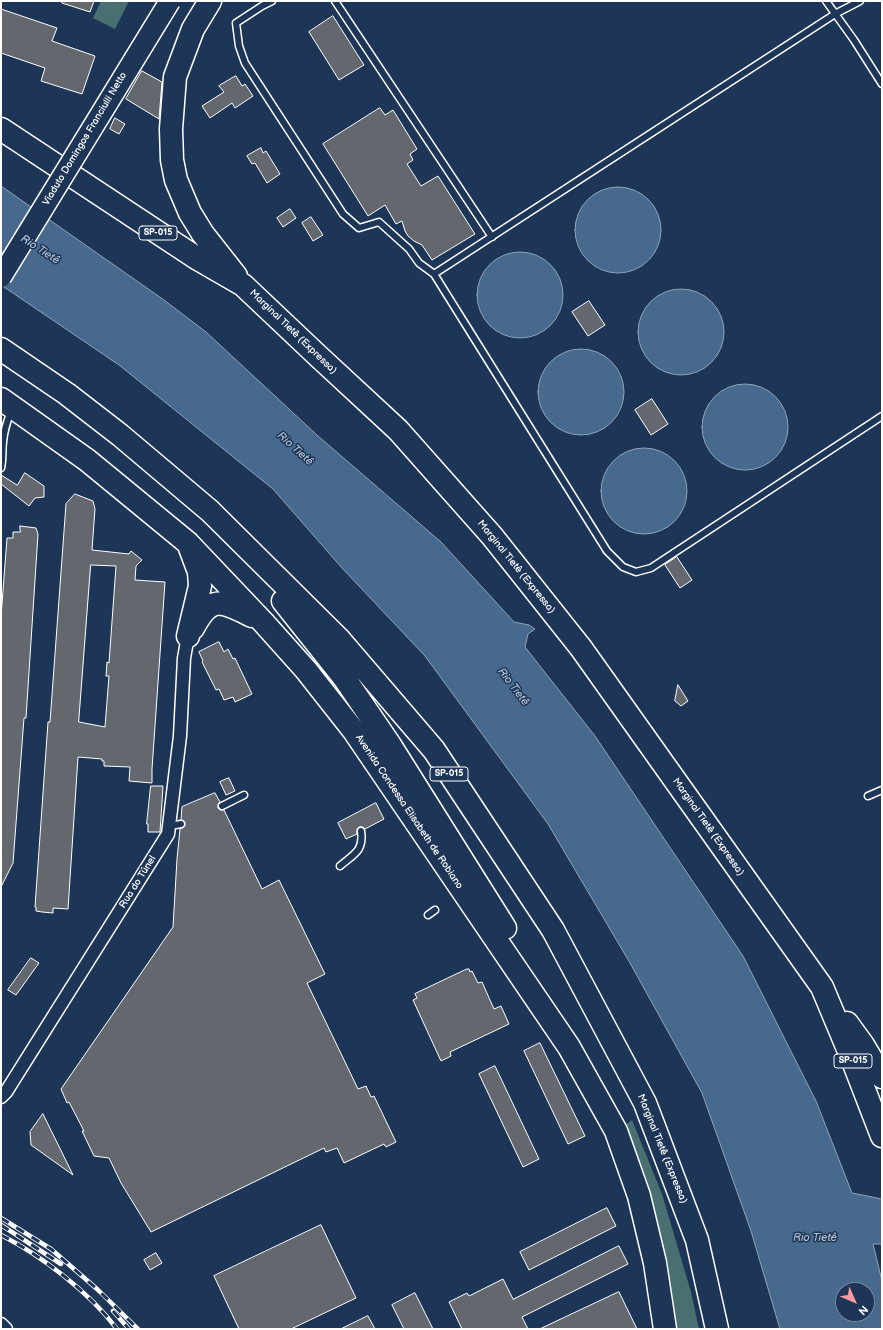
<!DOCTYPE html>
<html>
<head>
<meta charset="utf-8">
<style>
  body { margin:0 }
  #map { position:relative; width:883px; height:1330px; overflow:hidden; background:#1d3557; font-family:"Balsamiq Sans",sans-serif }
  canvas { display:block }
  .frame { position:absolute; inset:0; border:2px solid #fff; pointer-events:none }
  .north { position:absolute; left:835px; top:1282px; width:40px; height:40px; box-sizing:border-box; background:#1d3557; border:1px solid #77869a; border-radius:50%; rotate:135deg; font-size:11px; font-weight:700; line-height:16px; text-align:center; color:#fff }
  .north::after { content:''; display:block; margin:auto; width:14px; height:18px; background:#ff9aa2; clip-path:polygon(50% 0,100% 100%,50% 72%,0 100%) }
</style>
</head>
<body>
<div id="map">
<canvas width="883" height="1330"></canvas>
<div class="frame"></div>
<div class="north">N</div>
</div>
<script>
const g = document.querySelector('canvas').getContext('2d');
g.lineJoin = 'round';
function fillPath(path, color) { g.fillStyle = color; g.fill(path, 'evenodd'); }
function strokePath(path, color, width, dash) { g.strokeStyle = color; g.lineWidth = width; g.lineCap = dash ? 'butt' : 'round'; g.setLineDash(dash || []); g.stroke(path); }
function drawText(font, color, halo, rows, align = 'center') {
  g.font = font + ' "Balsamiq Sans",sans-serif'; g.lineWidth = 3; g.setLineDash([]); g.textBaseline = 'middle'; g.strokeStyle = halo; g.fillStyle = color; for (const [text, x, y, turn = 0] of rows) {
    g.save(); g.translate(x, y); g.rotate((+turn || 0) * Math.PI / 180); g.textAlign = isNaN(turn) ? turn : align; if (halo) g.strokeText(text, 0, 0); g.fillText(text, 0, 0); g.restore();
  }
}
fillPath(new Path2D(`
  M101,1H129L115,29L93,18Z
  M632,1120L662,1194L691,1292L699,1329H674L624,1126Z`), '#4a6f71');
const water = new Path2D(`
  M1,186L164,300L206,332L318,436L441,542L514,622L529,625L535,629L528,634L525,647L595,736L743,956L816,1101L852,1193L882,1199V1244H873L882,1281V1329H780L751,1231L702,1093L630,963L548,824L425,656L342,568L273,489L119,365L1,285ZM843,1290H867V1314H843Z
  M575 230a43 43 0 1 1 86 0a43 43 0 1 1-86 0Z
  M477 295a43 43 0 1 1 86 0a43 43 0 1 1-86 0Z
  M638 332a43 43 0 1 1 86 0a43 43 0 1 1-86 0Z
  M538 392a43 43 0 1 1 86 0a43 43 0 1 1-86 0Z
  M702 427a43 43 0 1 1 86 0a43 43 0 1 1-86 0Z
  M601 491a43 43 0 1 1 86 0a43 43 0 1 1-86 0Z`);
fillPath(water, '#46698d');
strokePath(water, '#90a5bb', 1);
const building = new Path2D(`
  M63,1H94L90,12L62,3Z
  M1,9L57,28L52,41L95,56L82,94L41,81L45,68L1,53Z
  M333,16L364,65L339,80L309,32Z
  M142,71L162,82L159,119L126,99Z
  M236,76L242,86L245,84L253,96L235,108L232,103L210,118L202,106L224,92L219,86Z
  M380,108L385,115L393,110L417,149L410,154L413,160L407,164L421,186L438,176L475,234L432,260L422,245L414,241L408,236L405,231L402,221L396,224L385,205L368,216L323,144Z
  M115,118L125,124L119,134L110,129Z
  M261,148L263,153L266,151L280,174L267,183L255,163L252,164L247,156Z
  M290,209L296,218L283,227L277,218Z
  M311,217L323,235L313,241L302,223Z
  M589,301L605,325L588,336L572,312Z
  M652,399L668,424L651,435L635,410Z
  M25,473L44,486V497L35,498L29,506L1,484V475L17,485Z
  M75,494L93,501L95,509L92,550L129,554L131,551L142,560L136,566L135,580L165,582L152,769V783L129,781L130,767L104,766V761H102V759L78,757L68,909L53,908V913L42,912L36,911V907H35L48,722H50L66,504ZM91,565L116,566L109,663L107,662L106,676H109L105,727L79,722Z
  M20,526L36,528L38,534L26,718H24L13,863L1,887V617L7,538H13V532H20Z
  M677,557L692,580L680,588L665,565Z
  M219,642L224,652L228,649L233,659L235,658L252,694L235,702L233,697L224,700L219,689L216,690L202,662L203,661L199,652Z
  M678,685L688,701L681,706L675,701Z
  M229,778L235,791L226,795L220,782Z
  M151,786H163L160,832H148V824H147Z
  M215,793L220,802L218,804V808L220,810H224L262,889L279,880L325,974L307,983L358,1089L366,1086L371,1097L374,1096L396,1142L386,1147L384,1144L344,1163L337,1148L326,1152L324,1148L151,1232L121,1183L109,1158L94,1156L82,1131H84L69,1102L67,1103L61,1089L173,927L177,859L180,829L184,827L185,824L184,821L181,820L182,807Z
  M376,803L384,819L365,829L363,827H359L357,829V834L346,839L338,823Z
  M31,958L39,963L16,995L8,990Z
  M467,969H469L470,972L472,971L478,983L482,982L494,1009L501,1006L509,1024L450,1052L451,1056L441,1061L413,1000L417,998L415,994Z
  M540,1043L585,1136L568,1144L524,1051Z
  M495,1066L539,1159L523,1167L479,1074Z
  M43,1114L73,1175L31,1145L30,1132Z
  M607,1208L616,1226L529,1270L520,1252Z
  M321,1225L356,1298L291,1329H239L214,1276Z
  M619,1246L628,1264L522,1317L528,1329H462L449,1302L467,1293L469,1296L503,1279L513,1299Z
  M156,1253L162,1263L150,1270L144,1260Z
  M619,1292L637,1329H540Z
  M415,1293L433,1329H404L392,1305Z
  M368,1316L375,1329H341Z`);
fillPath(building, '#63676e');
strokePath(building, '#fff', 1);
const lane = new Path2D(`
  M272,1L262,6L236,23L239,46L245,63L343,214L359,228L379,222L409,249L419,263L434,274L607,551L623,567L636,572L651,568L882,416
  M335,1L492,237
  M826,1L854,40L882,84
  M434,274L835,14L860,1
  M1,468C3,459 2,451 3,442C4,431 7,421 11,411
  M868,796L882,790
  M222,806L244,795
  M170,826L181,824
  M340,866C354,854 364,851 361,831
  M428,915L435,910`);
const street = new Path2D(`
  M1,1097L6,1092L168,834L180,736L184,658L188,636
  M1,1324L6,1329`);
const highway = new Path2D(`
  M210,1L193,29L175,77L171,129L172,160L176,180L190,213L203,234L236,276
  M1,129L198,259L243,285L317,355L398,430L492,536L581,648L822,987L853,1061L882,1136
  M1,349L67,394L120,435L210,511L338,638L434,750L553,930L645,1103L697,1240L717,1329
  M1,399L87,460L188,543L263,622L306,670L354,731L569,1047L616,1131L639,1196L655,1263L665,1329
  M283,601L345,679L390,745L505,928
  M193,628C211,594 221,601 252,616
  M188,636L200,586L199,572L190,548
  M847,1023L863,1045L882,1077`);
strokePath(lane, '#fff', 9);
strokePath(street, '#fff', 15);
strokePath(highway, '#fff', 25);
strokePath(lane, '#1d3557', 6);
strokePath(street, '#1d3557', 12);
strokePath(highway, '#1d3557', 22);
const rail = new Path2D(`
  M1,1218L51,1249L97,1289L138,1329
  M1,1225L61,1264
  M1,1235C42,1256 89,1292 117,1329
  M113,1311L129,1329`);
strokePath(rail, '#fff', 4.5);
strokePath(rail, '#1d3557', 3, [9]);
const primaryBridge = new Path2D(`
  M1,277L170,1`);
strokePath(primaryBridge, '#fff', 23, []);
strokePath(primaryBridge, '#1d3557', 20);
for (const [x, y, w] of [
  [158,233,38],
  [449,774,38],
  [853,1061,38]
]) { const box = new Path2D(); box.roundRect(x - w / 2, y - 7, w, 14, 3); g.fillStyle = '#1d3557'; g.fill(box); strokePath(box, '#fff', 1); }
drawText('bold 9px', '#fff', null, [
  ["SP-015",158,233],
  ["SP-015",449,774],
  ["SP-015",853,1061]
]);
drawText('10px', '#fff', '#1d3557', [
  ["Viaduto Domingos Franciulli Netto",85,139,-59],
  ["Marginal Tietê (Expressa)",293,332,44],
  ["Marginal Tietê (Expressa)",516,567,51],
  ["Avenida Condessa Elisabeth de Robiano",409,812,56],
  ["Marginal Tietê (Expressa)",708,827,55],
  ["Rua do Túnel",138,882,-58],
  ["Marginal Tietê (Expressa)",662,1149,68]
]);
drawText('italic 11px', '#b5c3d1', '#1d3557', [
  ["Rio Tietê",40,250,33],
  ["Rio Tietê",295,449,42],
  ["Rio Tietê",513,687,53],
  ["Rio Tietê",815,1238]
]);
</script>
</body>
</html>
